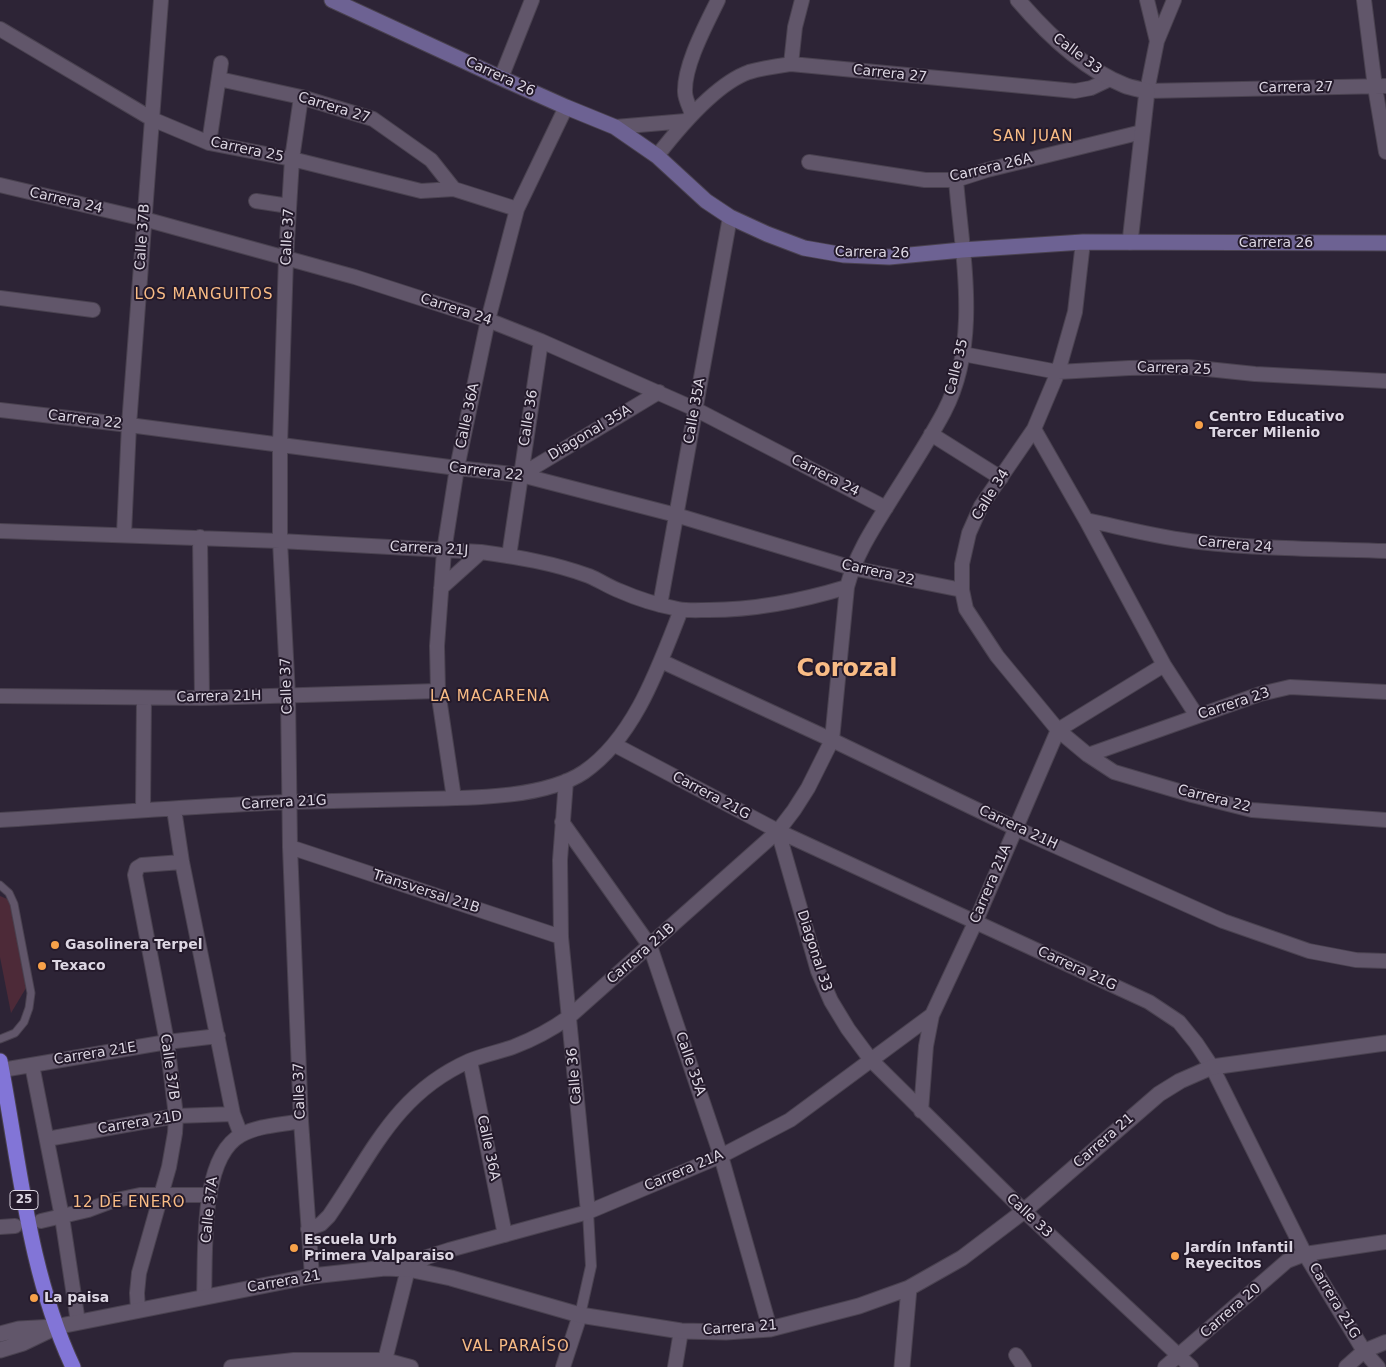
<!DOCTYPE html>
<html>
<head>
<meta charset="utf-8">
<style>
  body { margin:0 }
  canvas { display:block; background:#2d2436 }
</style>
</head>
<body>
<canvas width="1386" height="1367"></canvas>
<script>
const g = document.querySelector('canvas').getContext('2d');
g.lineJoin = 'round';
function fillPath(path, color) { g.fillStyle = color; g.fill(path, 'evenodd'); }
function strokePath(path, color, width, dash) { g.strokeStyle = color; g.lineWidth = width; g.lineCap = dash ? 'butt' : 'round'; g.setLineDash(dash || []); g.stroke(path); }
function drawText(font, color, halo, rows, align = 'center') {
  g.font = font + ' "DejaVu Sans",sans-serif'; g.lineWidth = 4; g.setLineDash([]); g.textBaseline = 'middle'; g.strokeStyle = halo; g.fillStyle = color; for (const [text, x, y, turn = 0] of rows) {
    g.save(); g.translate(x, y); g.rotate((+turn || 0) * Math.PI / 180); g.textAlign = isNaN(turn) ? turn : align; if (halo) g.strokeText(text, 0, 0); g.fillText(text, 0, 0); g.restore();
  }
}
fillPath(new Path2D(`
  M0,896L12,901L29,983L11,1013L0,957Z`), '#4d2a38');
const service = new Path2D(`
  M0,885L9,893L14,904L31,993L29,1008L24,1022L15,1033L0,1039`);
const pedestrian = new Path2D(`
  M580,1315L591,1266L588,1212`);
const minor = new Path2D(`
  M1147,0L1157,41
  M1174,0L1157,41L1147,91L1386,86
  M1364,0L1375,87L1386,152
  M0,29L152,119L209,143L292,159L421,191L454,189L517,209
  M791,64L795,27L802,0
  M501,78L532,0
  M219,79L301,97L373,119L431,160L454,189
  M301,97L292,159L286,258L280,445V541L288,696L290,847L301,1121L312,1276
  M692,114C690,108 685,99 685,92C684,65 706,25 718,0
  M615,127L686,121
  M209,143L221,63
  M657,156C678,129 715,84 749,72C762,68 777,66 791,64L1075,91L1091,88L1110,79
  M809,162L925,180H956L987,170L1142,132
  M0,185L144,219L355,277L488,320L541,341L695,409L886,508
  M256,201L289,206
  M1083,242L1075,312L1058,372L1034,429L981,506L969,533L962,564V590L966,609L997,656L1058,730L1088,755L1114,772L1192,795L1252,810L1386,820
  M0,298L93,310
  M963,354L1058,372L1129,368L1188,367L1255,374L1386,381
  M0,410L129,425L457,468L521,475L676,515L852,568L962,590
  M1034,429L1086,520L1164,665L1197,716
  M931,434L1001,478
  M521,475L659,392
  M1086,520C1124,528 1160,538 1199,542C1261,549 1323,549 1386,551
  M0,531L280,541L481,552C517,557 554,563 589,576C599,580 609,587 620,591C638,599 658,605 678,609C688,611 699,610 709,610C757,610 801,601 847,587
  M124,534L129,425L161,0
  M200,537L202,698
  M509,556L541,341
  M441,588L481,552
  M660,605L730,217
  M661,661L832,740L1015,828L1223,921L1309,951L1356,960L1386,961
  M0,696L202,698L438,691
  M615,745L778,831L1149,1002L1179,1022L1196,1043L1212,1067L1305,1254L1364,1351L1378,1367
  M1088,755L1260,694L1290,687L1386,692
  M566,781L560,860L561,937L588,1212
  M454,798L438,691L437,646L444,551L457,468L488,320L517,209L566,107
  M174,809L182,862L233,1114L241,1135
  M143,810L144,698
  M0,820C96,814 193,806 290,802C333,801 376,800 419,799C466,798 544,799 584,772C635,737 659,666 681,610
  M562,822L650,946L721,1156L770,1329
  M778,831L818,971L831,1001L848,1029L871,1060L1024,1211L1191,1367
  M290,847L561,937
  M470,1061L505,1235
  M32,1065L62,1217L78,1322
  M2,1070L167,1042L218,1036
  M921,1111L926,1046L932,1015
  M47,1139L176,1116L233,1114
  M41,1221L88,1210L112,1201L140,1195H210
  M0,1227L15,1226
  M308,1229L321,1224L329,1216C372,1154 395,1094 469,1061C483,1055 499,1052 513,1047C534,1039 551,1030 569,1017L778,831L794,810L808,788L832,740L847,587C855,557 870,533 887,506C906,475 927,444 944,412C981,342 962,255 956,180
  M204,1297C206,1254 199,1158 241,1135C259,1125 282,1125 301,1121
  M138,1310L137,1293L139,1273L169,1167L175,1133L176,1116L167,1042L135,875L137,868L142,865L182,862
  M1016,1355L1024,1367
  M385,1360L408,1269L427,1257L449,1250L588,1212L721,1156L790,1120L932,1015L975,923L1058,730L1164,665
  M231,1367L294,1360H385L411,1367
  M563,1367L580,1315
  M675,1367L681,1331
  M1165,1367L1287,1261L1305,1254L1386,1242
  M1346,1367L1364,1351L1386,1342`);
const tertiary = new Path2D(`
  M1018,0C1047,34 1082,68 1124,85C1131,88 1139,89 1147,91L1130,242
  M0,1334L19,1329L55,1327L312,1276L385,1268L408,1269L451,1278L580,1315L681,1331L726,1332L770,1329L859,1306L909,1288L962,1258L1024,1211L1159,1094L1180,1081L1212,1067L1386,1043
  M0,1350L23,1343L50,1330
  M902,1367L909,1288`);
const secondary = new Path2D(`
  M332,0L501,78L566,107L615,127L657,156L706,201L730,217L767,234L804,248L844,255L889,257L962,250L1083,242L1386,243`);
const trunk = new Path2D(`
  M0,1061C20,1164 28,1271 73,1367`);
strokePath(service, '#4a4250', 9);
strokePath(pedestrian, '#4a4250', 12);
strokePath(minor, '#4a4250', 16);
strokePath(tertiary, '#4a4250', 17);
strokePath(secondary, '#4a4250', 17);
strokePath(trunk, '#4a4250', 17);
strokePath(service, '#61566a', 7);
strokePath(pedestrian, '#61566a', 10);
strokePath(minor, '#61566a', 14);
strokePath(tertiary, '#61566a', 15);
strokePath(secondary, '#6d6293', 15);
strokePath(trunk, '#8275d7', 15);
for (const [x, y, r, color] of [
  [1199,425,5,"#f7a149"],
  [55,945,5,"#f7a149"],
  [42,966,5,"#f7a149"],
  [294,1248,5,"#f7a149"],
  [1175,1256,5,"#f7a149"],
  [34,1298,5,"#f7a149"]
]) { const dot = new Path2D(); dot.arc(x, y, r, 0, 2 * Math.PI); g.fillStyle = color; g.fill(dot); strokePath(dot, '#241a2b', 2); }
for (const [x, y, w] of [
  [24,1200,28]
]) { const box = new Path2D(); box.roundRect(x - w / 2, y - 9.5, w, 19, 4); g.fillStyle = '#241a2b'; g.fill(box); strokePath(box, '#ddd7e3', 1); }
drawText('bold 12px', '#ddd7e3', null, [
  ["25",24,1200]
]);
drawText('14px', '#ddd7e3', '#241a2b', [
  ["Calle 33",1077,54,37],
  ["Carrera 27",890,74,6],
  ["Carrera 26",500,77,25],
  ["Carrera 27",1296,88,-1],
  ["Carrera 27",334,108,17],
  ["Carrera 25",247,150,12],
  ["Carrera 26A",991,168,-13],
  ["Carrera 24",66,201,13],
  ["Calle 37B",143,237,-86],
  ["Calle 37",288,237,-87],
  ["Carrera 26",1276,243],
  ["Carrera 26",872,253,1],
  ["Carrera 24",456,310,18],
  ["Calle 35",957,367,-76],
  ["Carrera 25",1174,369,2],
  ["Calle 35A",695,411,-80],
  ["Calle 36A",468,416,-78],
  ["Calle 36",529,418,-81],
  ["Carrera 22",85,420,7],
  ["Diagonal 35A",590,433,-31],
  ["Carrera 22",486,472,7],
  ["Carrera 24",825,476,27],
  ["Calle 34",991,495,-58],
  ["Carrera 24",1235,545,5],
  ["Carrera 21J",429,549,3],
  ["Carrera 22",878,573,13],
  ["Calle 37",287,686,-92],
  ["Carrera 21H",219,697,-1],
  ["Carrera 23",1234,704,-18],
  ["Carrera 21G",711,796,28],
  ["Carrera 22",1214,799,14],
  ["Carrera 21G",284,803,-3],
  ["Carrera 21H",1018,828,25],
  ["Carrera 21A",991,884,-67],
  ["Transversal 21B",426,892,18],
  ["Diagonal 33",814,951,72],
  ["Carrera 21B",641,954,-41],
  ["Carrera 21G",1077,969,25],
  ["Carrera 21E",95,1054,-9],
  ["Calle 35A",690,1064,71],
  ["Calle 37B",169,1067,82],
  ["Calle 36",575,1076,-95],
  ["Calle 37",300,1091,-92],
  ["Carrera 21D",140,1123,-9],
  ["Carrera 21",1104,1141,-41],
  ["Calle 36A",488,1148,78],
  ["Carrera 21A",684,1171,-23],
  ["Calle 37A",210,1210,-84],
  ["Calle 33",1029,1216,43],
  ["Carrera 21",284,1282,-10],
  ["Carrera 21G",1334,1301,59],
  ["Carrera 20",1231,1311,-41],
  ["Carrera 21",740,1328,-4]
]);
drawText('bold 14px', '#ddd7e3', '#241a2b', [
  ["Centro Educativo",1209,417],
  ["Tercer Milenio",1209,433],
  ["Gasolinera Terpel",65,945],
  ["Texaco",52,966],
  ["Escuela Urb",304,1240],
  ["Primera Valparaiso",304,1256],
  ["Jardín Infantil",1185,1248],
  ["Reyecitos",1185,1264],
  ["La paisa",44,1298]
], 'left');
g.letterSpacing = '1px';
drawText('15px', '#f9bc85', '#241a2b', [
  ["SAN JUAN",1033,137],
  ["LOS MANGUITOS",204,295],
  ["LA MACARENA",490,697],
  ["12 DE ENERO",129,1203],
  ["VAL PARAÍSO",516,1347]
]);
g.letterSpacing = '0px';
drawText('bold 24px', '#f9bc85', '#241a2b', [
  ["Corozal",847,670]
]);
</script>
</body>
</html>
